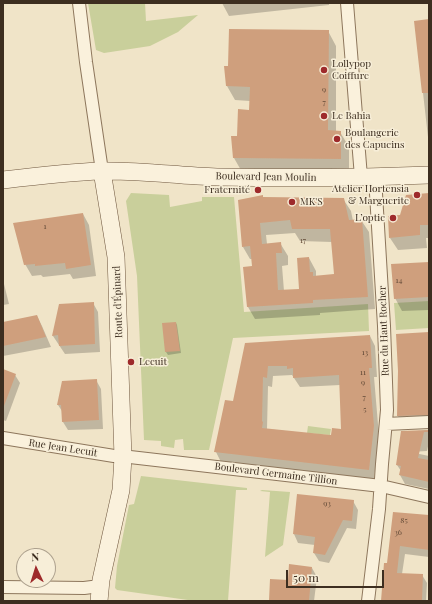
<!DOCTYPE html>
<html>
<head>
<meta charset="utf-8">
<style>
  body { margin:0 }
  #map { position:relative; width:432px; height:604px; overflow:hidden; background:#f0e4c8; font-family:"Playfair Display",serif }
  canvas { display:block }
  .frame { position:absolute; inset:0; border:4px solid #3d2e20; pointer-events:none }
  .north { position:absolute; left:16px; top:548px; width:40px; height:40px; box-sizing:border-box; background:#f7eed8; border:1px solid #ada18e; border-radius:50%; rotate:356deg; font-size:11px; font-weight:700; line-height:16px; text-align:center; color:#3d2e20 }
  .north::after { content:''; display:block; margin:auto; width:14px; height:18px; background:#9e2a2b; clip-path:polygon(50% 0,100% 100%,50% 72%,0 100%) }
  .scale { position:absolute; left:286px; top:570px; width:98px; height:18px; box-sizing:border-box; border:2px solid #3d2e20; border-top:0; padding-left:5px; font-size:12px; line-height:14px; white-space:nowrap; color:#3d2e20; -webkit-text-stroke:3px #f7eed8; paint-order:stroke }
</style>
</head>
<body>
<div id="map">
<canvas width="432" height="604"></canvas>
<div class="frame"></div>
<div class="north">N</div>
<div class="scale">50 m</div>
</div>
<script>
const g = document.querySelector('canvas').getContext('2d');
g.lineJoin = 'round';
function fillPath(path, color) { g.fillStyle = color; g.fill(path, 'evenodd'); }
function strokePath(path, color, width, dash) { g.strokeStyle = color; g.lineWidth = width; g.lineCap = dash ? 'butt' : 'round'; g.setLineDash(dash || []); g.stroke(path); }
function drawText(font, color, halo, rows, align = 'center') {
  g.font = font + ' "Playfair Display",serif'; g.lineWidth = 3; g.setLineDash([]); g.textBaseline = 'middle'; g.strokeStyle = halo; g.fillStyle = color; for (const [text, x, y, turn = 0] of rows) {
    g.save(); g.translate(x, y); g.rotate((+turn || 0) * Math.PI / 180); g.textAlign = isNaN(turn) ? turn : align; if (halo) g.strokeText(text, 0, 0); g.fillText(text, 0, 0); g.restore();
  }
}
fillPath(new Path2D(`
  M88,3H145L146,21L198,15L178,32L150,46L104,53L96,50Z
  M131,193L169,195L170,207L202,201V197H234L244,312L368,304L369,331L233,338L209,450H184L183,439L175,440L174,448L161,446V441L144,440L137,276L126,201Z
  M429,301V328L396,330L394,303Z
  M308,426L331,429L330,435L307,433Z
  M141,476L247,488V490H236L228,601H195L117,590L115,588L117,566L129,505L134,504Z
  M262,490L290,492L283,545L265,557L270,492L260,491Z`), '#c9cf9b');
fillPath(new Path2D(`
  M222,3H329V5L229,16Z
  M429,20V146L415,22Z
  M328,31L336,46V132H340L349,147V173L242,172L234,158L238,137L250,111V101L235,100L227,86Z
  M429,194V238H426L427,248L398,250L390,238L401,216Z
  M264,198L343,199L351,211L353,221L361,220L369,232L375,309L320,313V315L255,319L248,307L253,267L252,259H250L243,247ZM295,233L300,241L332,242L335,275L316,277V271L309,258L300,290L284,291L282,266L288,265V256L280,243L267,244L266,235Z
  M83,214L89,225L96,276L73,279L70,274L43,277L41,275L32,276L25,264Z
  M429,263V310L402,311L395,298Z
  M3,280L9,304L3,305Z
  M93,303L98,312L100,352L65,354L53,336L60,305Z
  M37,316L42,326L51,347L3,356V323Z
  M176,323L177,325L181,353L168,355L166,352L163,324Z
  M429,333V425L404,426L398,416Z
  M370,336L375,346L377,377H374L379,436L374,479L221,462L216,452L234,402L246,344ZM292,375L300,387L340,385L342,430L332,436L267,429L268,386L272,387L273,376Z
  M3,370L15,375L20,383L6,421L3,420Z
  M96,380L101,389L103,429L68,430L63,422L62,411L58,405Z
  M429,430V442L427,451L410,452L429,456V489L405,484L400,475L401,471L397,465L402,432Z
  M298,495L353,501L358,510L356,529L347,528L329,563L319,561L314,553L315,545L298,543L294,534Z
  M394,513L429,516V557L405,554L402,574L422,575L427,583L426,601H383Z
  M312,568L317,577L314,601H270L289,581Z`), '#0003');
fillPath(new Path2D(`
  M429,19V93H422L414,21Z
  M229,29L329,30L328,130L341,131V159L233,158L231,136H237L238,109L249,110L250,87L226,86L224,66H228Z
  M429,193V225H420V235L389,238L388,216L400,215L406,195Z
  M263,195V197L344,198L349,220L362,219L368,297L313,300V303L247,307L243,267L252,266L250,246L242,247L238,200ZM290,220L292,229H330L334,274L313,276V272H310L309,257L297,258L299,289L278,290L276,253H282L281,242L262,244L260,223Z
  M83,213L91,265L66,269L65,263L35,266V264L24,265L13,223Z
  M429,262V297L394,299L391,264Z
  M94,302L95,344L59,346L58,335L52,336L59,304Z
  M37,315L46,337L3,346V322Z
  M176,322L180,351L165,352L162,323Z
  M429,332V415L397,416L398,371L396,334Z
  M370,335L372,368H369L374,426L369,470L214,452L225,400L233,401L245,343ZM268,366H287V369L293,368V378L339,375L341,429L332,428L331,435L262,428L263,422L262,421L263,377L267,378Z
  M3,369L16,374L4,406L3,405Z
  M97,379L99,420L62,422L61,405H57L62,381Z
  M429,430V432H424L418,458L429,460V482L399,475L401,466L396,465L401,431Z
  M297,494L354,500L352,521L343,520L325,555L313,553L315,537L293,534Z
  M393,512L429,515V550L400,546L397,573L423,574L422,601H381L384,563H387Z
  M289,564L312,567L309,601H269L270,579L288,580Z`), '#cf9f7d');
const minor = new Path2D(`
  M79,3L86,62L102,171
  M347,3L361,177
  M386,424L429,422
  M3,438L114,456L130,457L381,486L429,497
  M3,587L84,588L100,586
  M368,601L379,509L382,464L387,410L384,326L375,177`);
const secondary = new Path2D(`
  M3,180C36,176 69,172 102,171C141,170 179,176 217,177C288,178 359,178 429,175
  M99,601L101,580L121,490L123,457L116,257L102,171`);
strokePath(minor, '#8d765c', 14);
strokePath(secondary, '#6f573f', 18);
strokePath(minor, '#faf1dc', 12);
strokePath(secondary, '#faf1dc', 17);
for (const [x, y, r, color] of [
  [324,70,4,"#9e2a2b"],
  [324,116,4,"#9e2a2b"],
  [337,139,4,"#9e2a2b"],
  [258,190,4,"#9e2a2b"],
  [417,195,4,"#9e2a2b"],
  [292,202,4,"#9e2a2b"],
  [393,218,4,"#9e2a2b"],
  [131,362,4,"#9e2a2b"]
]) { const dot = new Path2D(); dot.arc(x, y, r, 0, 2 * Math.PI); g.fillStyle = color; g.fill(dot); strokePath(dot, '#f7eed8', 1.5); }
drawText('8px', '#624a37', null, [
  ["9",324,89],
  ["7",324,102],
  ["1",45,226],
  ["17",303,240],
  ["14",399,280],
  ["13",365,352],
  ["11",363,372],
  ["9",363,382],
  ["7",364,397],
  ["5",365,409],
  ["93",327,503],
  ["85",404,520],
  ["36",398,532]
]);
drawText('10px', '#3d2e20', '#f7eed8', [
  ["Lollypop",332,64],
  ["Coiffure",332,76],
  ["Le Bahia",332,116],
  ["Boulangerie",345,133],
  ["des Capucins",345,145],
  ["Atelier Hortensia",409,189,"right"],
  ["& Marguerite",409,201,"right"],
  ["Fraternité",250,190,"right"],
  ["MK'S",300,202],
  ["L’optic",385,218,"right"],
  ["Lecuit",139,362]
], 'left');
drawText('10px', '#3d2e20', '#f7eed8', [
  ["Boulevard Jean Moulin",266,177,1],
  ["Route d'Épinard",118,302,-92],
  ["Rue du Haut Rocher",384,331,-92],
  ["Rue Jean Lecuit",63,448,9],
  ["Boulevard Germaine Tillion",276,474,7]
]);
</script>
</body>
</html>
